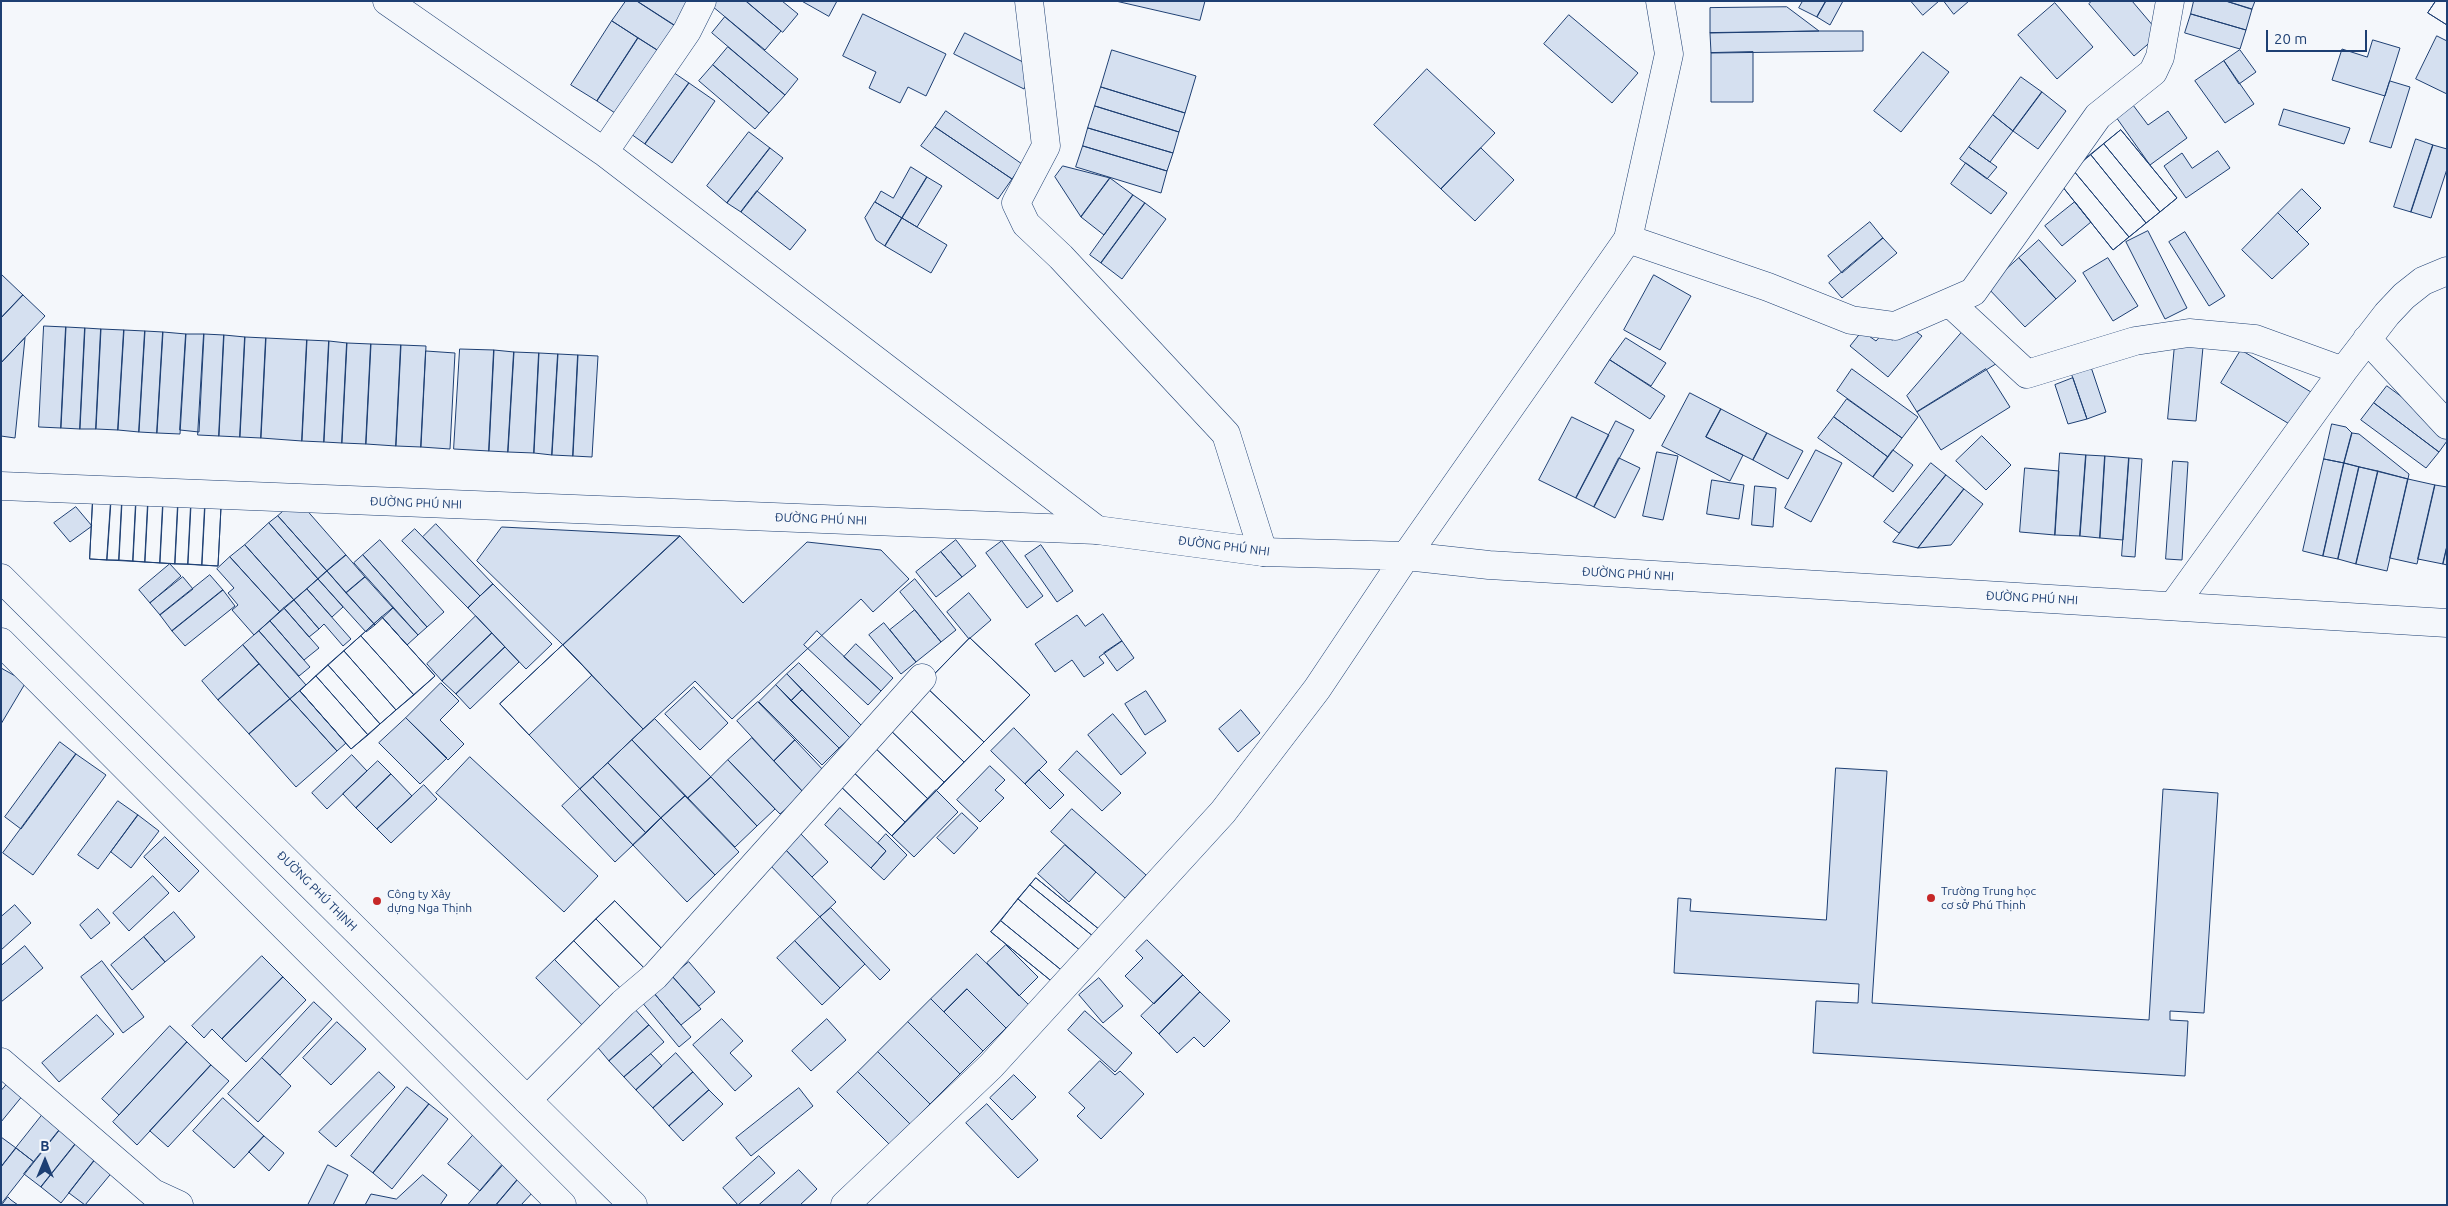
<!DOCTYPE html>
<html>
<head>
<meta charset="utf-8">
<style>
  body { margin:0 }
  #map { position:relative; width:2448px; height:1206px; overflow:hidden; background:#f4f7fb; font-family:Ubuntu,sans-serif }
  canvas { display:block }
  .frame { position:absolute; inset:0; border:2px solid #1d3f73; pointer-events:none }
  .north { position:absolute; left:20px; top:1136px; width:50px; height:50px; -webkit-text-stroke:4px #f4f7fb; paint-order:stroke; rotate:0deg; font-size:14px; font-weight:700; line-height:20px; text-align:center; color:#1d3f73 }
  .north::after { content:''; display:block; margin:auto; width:18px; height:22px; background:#1d3f73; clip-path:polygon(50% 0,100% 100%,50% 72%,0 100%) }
  .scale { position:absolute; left:2266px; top:30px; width:101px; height:22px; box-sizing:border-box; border:2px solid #1d3f73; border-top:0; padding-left:6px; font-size:15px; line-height:18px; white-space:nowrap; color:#1d3f73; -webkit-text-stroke:4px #f4f7fb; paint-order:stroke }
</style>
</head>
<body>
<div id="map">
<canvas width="2448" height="1206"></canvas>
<div class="frame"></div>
<div class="north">B</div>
<div class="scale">20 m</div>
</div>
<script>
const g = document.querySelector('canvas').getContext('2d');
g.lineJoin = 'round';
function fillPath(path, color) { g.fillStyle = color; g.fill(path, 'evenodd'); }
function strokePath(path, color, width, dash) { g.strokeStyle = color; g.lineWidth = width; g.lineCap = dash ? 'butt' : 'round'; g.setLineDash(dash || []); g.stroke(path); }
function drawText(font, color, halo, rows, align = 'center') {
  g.font = font + ' Ubuntu,sans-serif'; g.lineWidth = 4; g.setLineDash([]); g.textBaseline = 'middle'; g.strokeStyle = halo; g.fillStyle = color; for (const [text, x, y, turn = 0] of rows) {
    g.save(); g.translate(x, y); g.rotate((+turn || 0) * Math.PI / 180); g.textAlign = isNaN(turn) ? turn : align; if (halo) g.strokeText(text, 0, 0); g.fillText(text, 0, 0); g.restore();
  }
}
const building = new Path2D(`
  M626,1H637L682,30L665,55L612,21Z
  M637,1H698L682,30Z
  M715,1H746L781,31L765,50L712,6Z
  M746,1H782L798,14L783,32Z
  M802,1H837L829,16Z
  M1116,1H1205L1200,20Z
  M1803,1H1826L1817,17L1799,8Z
  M1826,1H1843L1830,25L1817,17Z
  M1911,1H1939L1923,15Z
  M1944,1H1969L1954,14Z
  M2092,1H2132L2160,34L2134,56L2089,4Z
  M2194,1H2226L2252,9L2246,30L2191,14Z
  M2226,1H2255L2252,9Z
  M2436,1H2447V25L2428,13Z
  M2436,1H2447V25L2428,13Z
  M2055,3L2093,47L2057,79L2018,35Z
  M1787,7L1819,31L1710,33V8Z
  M863,14L946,54L926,96L908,87L900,103L869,88L876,72L843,56Z
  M2191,14L2246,30L2240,49L2185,33Z
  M1569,15L1638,73L1612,103L1544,44Z
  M725,17L798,79L785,95L712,33Z
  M612,21L638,38L597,101L571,85Z
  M1819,31H1863V51L1711,53L1710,33Z
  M965,33L1035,68L1024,89L954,54Z
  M2437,36L2447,41V94L2416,79Z
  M638,38L665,55L624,119L597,101Z
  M2373,40L2400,48L2385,96L2332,80L2342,49L2367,57Z
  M728,47L785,95L769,113L713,65Z
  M1112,50L1196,76L1185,113L1101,87Z
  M2240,50L2256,72L2239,84L2224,61Z
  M1753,52V102H1711V53Z
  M1923,52L1949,72L1901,132L1874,111Z
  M2224,61L2254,104L2225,123L2195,81Z
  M713,65L769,113L755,129L699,81Z
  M667,68L689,83L645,144L624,129Z
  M1427,69L1495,133L1441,189L1374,125Z
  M2021,77L2042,92L2013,131L1993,115Z
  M2390,81L2410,87L2391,148L2370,142Z
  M689,83L715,101L672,163L645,144Z
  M1101,87L1185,113L1179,132L1095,106Z
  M2042,92L2066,111L2038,149L2013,131Z
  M2133,105L2148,125L2168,111L2187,138L2150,165L2116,117Z
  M1095,106L1179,132L1173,153L1088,128Z
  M2284,109L2350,128L2344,144L2279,125Z
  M946,111L1022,164L1012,179L935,127Z
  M1993,115L2013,131L1990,162L1969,147Z
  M935,127L1012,179L998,199L921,146Z
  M1088,128L1173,153L1167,171L1083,146Z
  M2121,130L2177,198L2160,212L2104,144Z
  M2121,130L2177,198L2113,250L2058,181Z
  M749,132L770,148L727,203L707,186Z
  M2416,139L2433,145L2411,212L2394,207Z
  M2104,144L2160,212L2146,223L2091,155Z
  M2433,145L2447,149V169L2431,218L2411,212Z
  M1083,146L1167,171L1161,193L1076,167Z
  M1969,147L1997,167L1987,179L1960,159Z
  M770,148L783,158L741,212L727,203Z
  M1481,148L1514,180L1475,221L1441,189Z
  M2218,151L2230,168L2186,198L2164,166L2182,153L2192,168Z
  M2091,155L2146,223L2129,237L2073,170Z
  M1966,163L2007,193L1991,214L1951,184Z
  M1063,166L1110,178L1081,217L1055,177Z
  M911,167L927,177L902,218L875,202L881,191L893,198Z
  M2073,170L2129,237L2113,250L2058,181Z
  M927,177L942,186L917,227L902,218Z
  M1110,178L1133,195L1104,235L1081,217Z
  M2302,189L2321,208L2297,232L2278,213Z
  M757,191L806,230L790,250L741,212Z
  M1133,195L1145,203L1101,263L1090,255Z
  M875,202L902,218L885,246L876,240L865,218Z
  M2075,202L2091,222L2062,246L2045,226Z
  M1145,203L1166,219L1122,279L1101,263Z
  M2278,213L2309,244L2272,279L2242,250Z
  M902,218L947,245L931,273L885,246Z
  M1870,222L1883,238L1842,273L1828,256Z
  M2148,231L2187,308L2165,319L2126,242Z
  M2185,232L2225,296L2209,306L2169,242Z
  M1883,238L1897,253L1842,298L1829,283Z
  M2039,240L2076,281L2056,299L2019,258Z
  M2019,258L2056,299L2025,327L1987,287Z
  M2108,258L2138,306L2113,321L2083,273Z
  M1,274L23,295L1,318Z
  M1654,275L1691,296L1660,350L1624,330Z
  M23,295L45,316L1,363V318Z
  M1906,324L1922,336L1888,377L1850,346L1862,331L1876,341L1883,333L1892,340Z
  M44,326L66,327L61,428L39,427Z
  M66,327L85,328L80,429L61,428Z
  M85,328L101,329L96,429H80Z
  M101,329L124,330L118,430L96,429Z
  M124,330L145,331L139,432L118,430Z
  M145,331L163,332L157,433L139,432Z
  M1963,331L1999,362L1917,412L1907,396Z
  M163,332L186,334L180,434L157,433Z
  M186,334H204L199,432L180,430Z
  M204,334L224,335L219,436L198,435Z
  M224,335L245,337L240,437L219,436Z
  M245,337L266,338L261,438L240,437Z
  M25,338L15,438L1,436V363Z
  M266,338L307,340L302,441L261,438Z
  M1626,338L1666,363L1651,386L1610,360Z
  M307,340L329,341L324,442L302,441Z
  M329,341L347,343L342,443L324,442Z
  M347,343L371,344L366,444L342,443Z
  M371,344L401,345L396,446L366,444Z
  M2175,344L2203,347L2196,421L2168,419Z
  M401,345L426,346L421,447L396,446Z
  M460,349L494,350L489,451L454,449Z
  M494,350L514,352L508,452L489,451Z
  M2241,350L2311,392L2291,425L2221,383Z
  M426,351L455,353L450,449L421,447Z
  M514,352L539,353L534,453L508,452Z
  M539,353L558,354L552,455L534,453Z
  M558,354L578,355L573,456L552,455Z
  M578,355L598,356L592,457L573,456Z
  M1610,360L1665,396L1650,419L1595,383Z
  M2089,361L2106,412L2087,419L2069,367Z
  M1852,369L1918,417L1902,438L1837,391Z
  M1986,369L2010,407L1941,450L1917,412Z
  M2073,378L2087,419L2068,424L2055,385Z
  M2387,386L2447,430V441L2439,452L2374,403Z
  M1690,393L1721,409L1706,437L1743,455L1730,481L1662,446Z
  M1847,399L1902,438L1888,457L1834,417Z
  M2374,403L2439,452L2426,468L2361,420Z
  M1721,409L1767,433L1753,460L1706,437Z
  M1572,417L1609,435L1576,498L1539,480Z
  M1834,417L1888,457L1873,477L1818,438Z
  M1616,421L1634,430L1594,507L1576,498Z
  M2332,424L2346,427L2352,433L2344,463L2324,459Z
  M1767,433L1803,451L1788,479L1753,460Z
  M2352,433L2359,434L2409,474L2408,479L2344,463Z
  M1982,436L2011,465L1986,490L1956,461Z
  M1816,450L1842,463L1811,522L1785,508Z
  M1893,450L1913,465L1893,492L1873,477Z
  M1657,452L1678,456L1663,520L1643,516Z
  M2060,453L2086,455L2080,536L2055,535Z
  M2086,455L2105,456L2100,538L2080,536Z
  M2105,456L2129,458L2123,540L2100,538Z
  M1619,458L1640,468L1615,518L1594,507Z
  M2129,458L2142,459L2135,557L2122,556Z
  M2324,459L2344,463L2323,556L2303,551Z
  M2173,461L2188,462L2182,560L2166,559Z
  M1931,463L1946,475L1899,533L1884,522Z
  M2344,463L2359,467L2338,559L2323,556Z
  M2359,467L2378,471L2356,564L2338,559Z
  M2025,468L2059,471L2055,535L2020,532Z
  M2378,471L2408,479L2387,571L2356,564Z
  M1946,475L1964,489L1918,548L1893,542Z
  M2408,479L2435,485L2417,564L2390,558Z
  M1712,480L1744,485L1739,519L1707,514Z
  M2435,485L2447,487V546L2443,564L2418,559Z
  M1755,486L1776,488L1773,527L1752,525Z
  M1964,489L1983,504L1951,545L1918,548Z
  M297,499L346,555L327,571L278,516Z
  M93,500L111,501L107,560L90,559Z
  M93,500L221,507L218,566L90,559Z
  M111,501L122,502L119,560H107Z
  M122,502H136L133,561L119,560Z
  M136,502L148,503L145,562L133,561Z
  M148,503L163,504L160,563L145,562Z
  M163,504H178L175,564L160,563Z
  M178,504L191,505L188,564H175Z
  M191,505L205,506L202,565L188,564Z
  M205,506L221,507L218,566L202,565Z
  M76,507L92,526L70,542L54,523Z
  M278,516L327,571L318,579L269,523Z
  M269,523L318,579L294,600L245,545Z
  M436,524L493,584L480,596L423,537Z
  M502,527L680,536L563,645L477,561Z
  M415,529L480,596L468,608L402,541Z
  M680,536L743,603L807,542L881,550L909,579L873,612L861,599L732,719L695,681L643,729L563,645Z
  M380,540L444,612L427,627L363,555Z
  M956,540L976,566L962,577L941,552Z
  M1002,541L1043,596L1027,608L986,553Z
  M245,545L294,600L280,612L230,557Z
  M1041,545L1073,591L1057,602L1025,556Z
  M2447,546V565L2443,564Z
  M941,552L962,577L936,597L916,572Z
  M346,555L365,577L346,593L327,571Z
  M363,555L427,627L418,635L354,563Z
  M230,557L280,612L254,635L232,610L238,605L228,593L234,588L217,569Z
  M170,564L181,576L150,603L139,590Z
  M327,571L375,625L366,632L318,579Z
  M210,575L223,590L172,631L160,615Z
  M183,577L193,589L160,615L150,603Z
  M365,577L393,608L375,625L346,593Z
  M318,579L343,607L332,617L307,589Z
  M915,579L956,630L941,642L900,592Z
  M493,584L552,644L526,669L468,608Z
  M307,589L351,639L343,646L324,624L319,629L294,600Z
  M223,590L235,606L185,646L172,631Z
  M969,593L991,620L969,639L947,612Z
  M294,600L319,629L309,637L284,608Z
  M284,608L319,648L304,660L270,621Z
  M393,608L418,635L407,645L382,617Z
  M915,610L941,642L916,662L890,630Z
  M1103,614L1122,641L1099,657L1104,663L1084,677L1072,660L1055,672L1035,644L1077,615L1085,626Z
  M476,616L492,633L442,681L427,664Z
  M382,617L435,676L414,695L361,636Z
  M382,617L435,676L351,749L300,691Z
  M270,621L310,667L299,676L259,631Z
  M884,623L916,662L901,674L869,635Z
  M259,631L306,685L290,699L243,645Z
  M817,631L881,691L868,705L804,645Z
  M492,633L505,647L456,694L442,681Z
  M361,636L414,695L396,710L344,651Z
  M970,638L1030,695L984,742L924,685Z
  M970,638L1030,695L892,836L833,779Z
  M1122,641L1134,658L1117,671L1104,653Z
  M856,644L893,678L881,691L844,657Z
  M243,645L259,664L218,700L202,681Z
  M563,645L592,675L529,735L500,704Z
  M563,645L643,729L580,789L500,704Z
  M505,647L519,662L470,709L456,694Z
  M344,651L396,710L380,724L328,665Z
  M799,663L862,726L850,738L787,674Z
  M259,664L290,699L249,734L218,700Z
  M328,665L380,724L368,735L316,676Z
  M1,668L26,682L1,724Z
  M787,674L802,690L791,701L776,685Z
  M316,676L368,735L351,749L300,691Z
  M441,683L459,701L440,720L464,744L448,760L406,718Z
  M776,685L839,748L822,765L759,702Z
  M924,685L984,742L964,762L905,705Z
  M694,687L728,723L700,750L665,714Z
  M802,690L850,738L839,748L791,701Z
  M300,691L346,743L337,751L290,699Z
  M1146,691L1166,721L1145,735L1125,704Z
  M290,699L337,751L296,787L249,734Z
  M758,702L795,740L774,761L737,721Z
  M905,705L964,762L944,782L885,725Z
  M1241,710L1260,733L1238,752L1219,729Z
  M1113,714L1146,753L1121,775L1088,735Z
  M406,718L447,758L420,784L379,743Z
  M655,719L711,777L688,798L632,740Z
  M885,725L944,782L928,799L869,742Z
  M1014,728L1047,762L1025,784L991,751Z
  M752,738L804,793L780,814L728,760Z
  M632,740L685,796L661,818L608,763Z
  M795,740L825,772L804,793L774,761Z
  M60,742L76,754L21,829L5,817Z
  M869,742L928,799L905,822L846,765Z
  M1077,751L1121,793L1102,811L1059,770Z
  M76,754L106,775L33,875L3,853Z
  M352,755L367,771L327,809L312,793Z
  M470,757L598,876L564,912L436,793Z
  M728,760L775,809L757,826L711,777Z
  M378,761L391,774L356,808L343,794Z
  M608,763L661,818L646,833L593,777Z
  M846,765L905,822L892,836L833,779Z
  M990,766L1005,780L995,790L1004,798L980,822L957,800Z
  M1836,768L1887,771L1872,1003L2149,1020L2163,789L2218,793L2204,1013L2170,1011V1020L2188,1021L2185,1076L1813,1053L1816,1001L1858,1003L1859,984L1674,973L1678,898L1691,899L1690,911L1826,920Z
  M1039,770L1064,795L1050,809L1025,784Z
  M391,774L412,796L377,829L356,808Z
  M593,777L646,833L633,845L580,789Z
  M711,777L757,826L735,847L688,798Z
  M424,785L437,799L391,843L377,829Z
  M580,789L633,845L615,862L562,806Z
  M936,790L958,812L914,857L892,836Z
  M685,796L739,852L715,875L661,818Z
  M118,801L138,815L98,869L78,855Z
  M840,808L886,851L871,868L825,825Z
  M1072,809L1146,875L1125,898L1051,832Z
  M962,813L978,828L954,854L937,838Z
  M138,815L159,831L131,868L111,852Z
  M661,818L715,875L687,902L633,845Z
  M799,832L828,862L812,877L783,847Z
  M886,834L907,855L884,880L871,868L886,851L878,843Z
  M165,837L199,871L179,892L144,857Z
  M1065,845L1096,872L1069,902L1038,874Z
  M783,847L836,902L820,917L767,862Z
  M153,876L169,893L129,931L113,913Z
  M1036,878L1100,930L1094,937L1030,885Z
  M1036,878L1100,930L1055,984L991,932Z
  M1030,885L1094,937L1082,952L1018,899Z
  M1018,899L1082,952L1065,973L1001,921Z
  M615,901L670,957L651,975L596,919Z
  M615,901L670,957L591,1034L536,978Z
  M15,905L31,923L1,950V917Z
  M831,908L890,970L880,980L820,917Z
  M98,909L110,923L91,939L80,925Z
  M174,912L195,937L165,962L144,937Z
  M820,917L865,964L840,988L795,941Z
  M596,919L651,975L629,997L574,941Z
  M1001,921L1065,973L1055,984L991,932Z
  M144,937L165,962L132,990L111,965Z
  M1147,940L1183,975L1154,1004L1125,976L1143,958L1136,951Z
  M574,941L629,997L610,1016L555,960Z
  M795,941L840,988L822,1005L777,958Z
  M1006,945L1038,977L1019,996L987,963Z
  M25,946L43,968L1,1002V966Z
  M977,954L1029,1005L1006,1028L967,989L944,1012L931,999Z
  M262,956L283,977L222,1039L212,1029L204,1038L192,1026Z
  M102,961L144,1017L123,1033L81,977Z
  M689,962L715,992L699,1006L672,976Z
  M1183,975L1200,992L1159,1034L1141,1016Z
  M672,976L701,1009L681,1025L653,992Z
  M283,977L306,1000L246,1062L222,1039Z
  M1099,978L1123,1006L1103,1023L1079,995Z
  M967,989L1006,1028L983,1051L944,1012Z
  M653,992L691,1037L679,1047L641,1001Z
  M1200,992L1230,1021L1204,1047L1194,1037L1177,1053L1159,1034Z
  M931,999L983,1051L960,1074L908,1022Z
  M314,1002L332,1019L280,1075L262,1058Z
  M633,1007L649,1025L609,1061L594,1043Z
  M1085,1011L1132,1053L1115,1072L1068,1030Z
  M97,1015L114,1034L59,1082L42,1063Z
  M722,1019L743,1041L730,1053L752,1076L735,1091L693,1045Z
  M827,1019L846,1040L811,1071L792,1051Z
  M337,1022L366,1049L331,1085L303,1058Z
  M908,1022L960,1074L930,1104L878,1052Z
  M649,1025L664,1042L624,1077L609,1061Z
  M170,1026L187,1042L119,1115L102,1099Z
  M187,1042L211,1065L137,1145L113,1122Z
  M878,1052L930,1104L910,1124L858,1072Z
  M676,1053L693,1072L653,1108L636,1090Z
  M651,1054L662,1066L636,1090L624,1077Z
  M262,1058L291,1086L258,1122L228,1094Z
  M1100,1061L1115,1075L1120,1071L1144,1094L1101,1139L1077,1116L1085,1108L1069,1093Z
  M211,1065L229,1081L168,1147L150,1131Z
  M379,1072L395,1087L336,1147L319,1132Z
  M693,1072L709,1090L669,1126L653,1108Z
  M858,1072L910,1124L889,1144L837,1092Z
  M1014,1075L1036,1097L1012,1120L990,1098Z
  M13,1077L28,1089L1,1122V1091Z
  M407,1087L429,1104L373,1173L351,1156Z
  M799,1088L813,1106L751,1156L736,1138Z
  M709,1090L723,1104L683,1141L669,1126Z
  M223,1098L264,1136L234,1168L193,1131Z
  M429,1104L448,1119L392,1189L373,1173Z
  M987,1104L1038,1160L1018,1178L966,1123Z
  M43,1114L61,1128L34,1162L16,1148Z
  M61,1128L77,1142L41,1187L24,1174Z
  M475,1133L507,1160L480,1191L448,1164Z
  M264,1136L284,1153L269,1171L249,1152Z
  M1,1137L16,1148L1,1167Z
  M77,1142L97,1157L61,1203L41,1187Z
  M16,1148L34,1162L1,1204V1167Z
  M759,1156L775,1173L738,1205L723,1188Z
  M97,1157L114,1170L85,1205L69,1193Z
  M328,1165L348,1175L333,1205H308Z
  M502,1165L518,1179L496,1205H468Z
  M799,1170L817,1189L800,1205H759Z
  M423,1175L447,1195L440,1205H365L371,1194L396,1199Z
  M518,1179L533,1192L521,1205H496Z
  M8,1197L11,1200L18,1205H2Z`);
fillPath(building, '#d5e0f0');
strokePath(building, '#1d3f73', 1);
const street = new Path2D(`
  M387,1L604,152L1097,530
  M1029,1L1046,146L1016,203L1026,224L1061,257L1226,434L1263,552
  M604,152L687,31L702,1
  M1628,239L1768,287L1851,320L1895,326L1973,292L2098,116L2153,72L2160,57L2170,1
  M1950,303L2027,374L2135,341L2189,333L2255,339L2343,371
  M2367,339L2447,425
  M2173,606L2343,371L2387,314L2404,296L2423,281L2447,271
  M1,1062L153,1193L179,1205
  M527,1100L623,1003L655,976L922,678`);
const secondary = new Path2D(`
  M1,486L1097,530L1263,552L1406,556L1489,565L2447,623
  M845,1205L991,1066L1223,812L1317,689L1406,556L1628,239L1669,54L1660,1`);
const highway = new Path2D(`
  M1,578L633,1205
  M1,642L562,1205`);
strokePath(street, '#1d3f73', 29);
strokePath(secondary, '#1d3f73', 29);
strokePath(highway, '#1d3f73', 29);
strokePath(street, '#f4f7fb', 28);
strokePath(secondary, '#f4f7fb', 28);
strokePath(highway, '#f4f7fb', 28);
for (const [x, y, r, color] of [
  [1931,898,5,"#c62828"],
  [377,901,5,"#c62828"]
]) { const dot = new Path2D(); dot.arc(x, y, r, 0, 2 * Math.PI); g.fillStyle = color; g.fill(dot); strokePath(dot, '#f4f7fb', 2); }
drawText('12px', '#1d3f73', '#f4f7fb', [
  ["ĐƯỜNG PHÚ NHI",416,503,2],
  ["ĐƯỜNG PHÚ NHI",821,519,2],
  ["ĐƯỜNG PHÚ NHI",1224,546,7],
  ["ĐƯỜNG PHÚ NHI",1628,574,3],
  ["ĐƯỜNG PHÚ NHI",2032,598,3],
  ["ĐƯỜNG PHÚ THỊNH",317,891,45]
]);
drawText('12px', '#1d3f73', '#f4f7fb', [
  ["Trường Trung học",1941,891],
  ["cơ sở Phú Thịnh",1941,905],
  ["Công ty Xây",387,894],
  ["dựng Nga Thịnh",387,908]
], 'left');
</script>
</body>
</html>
